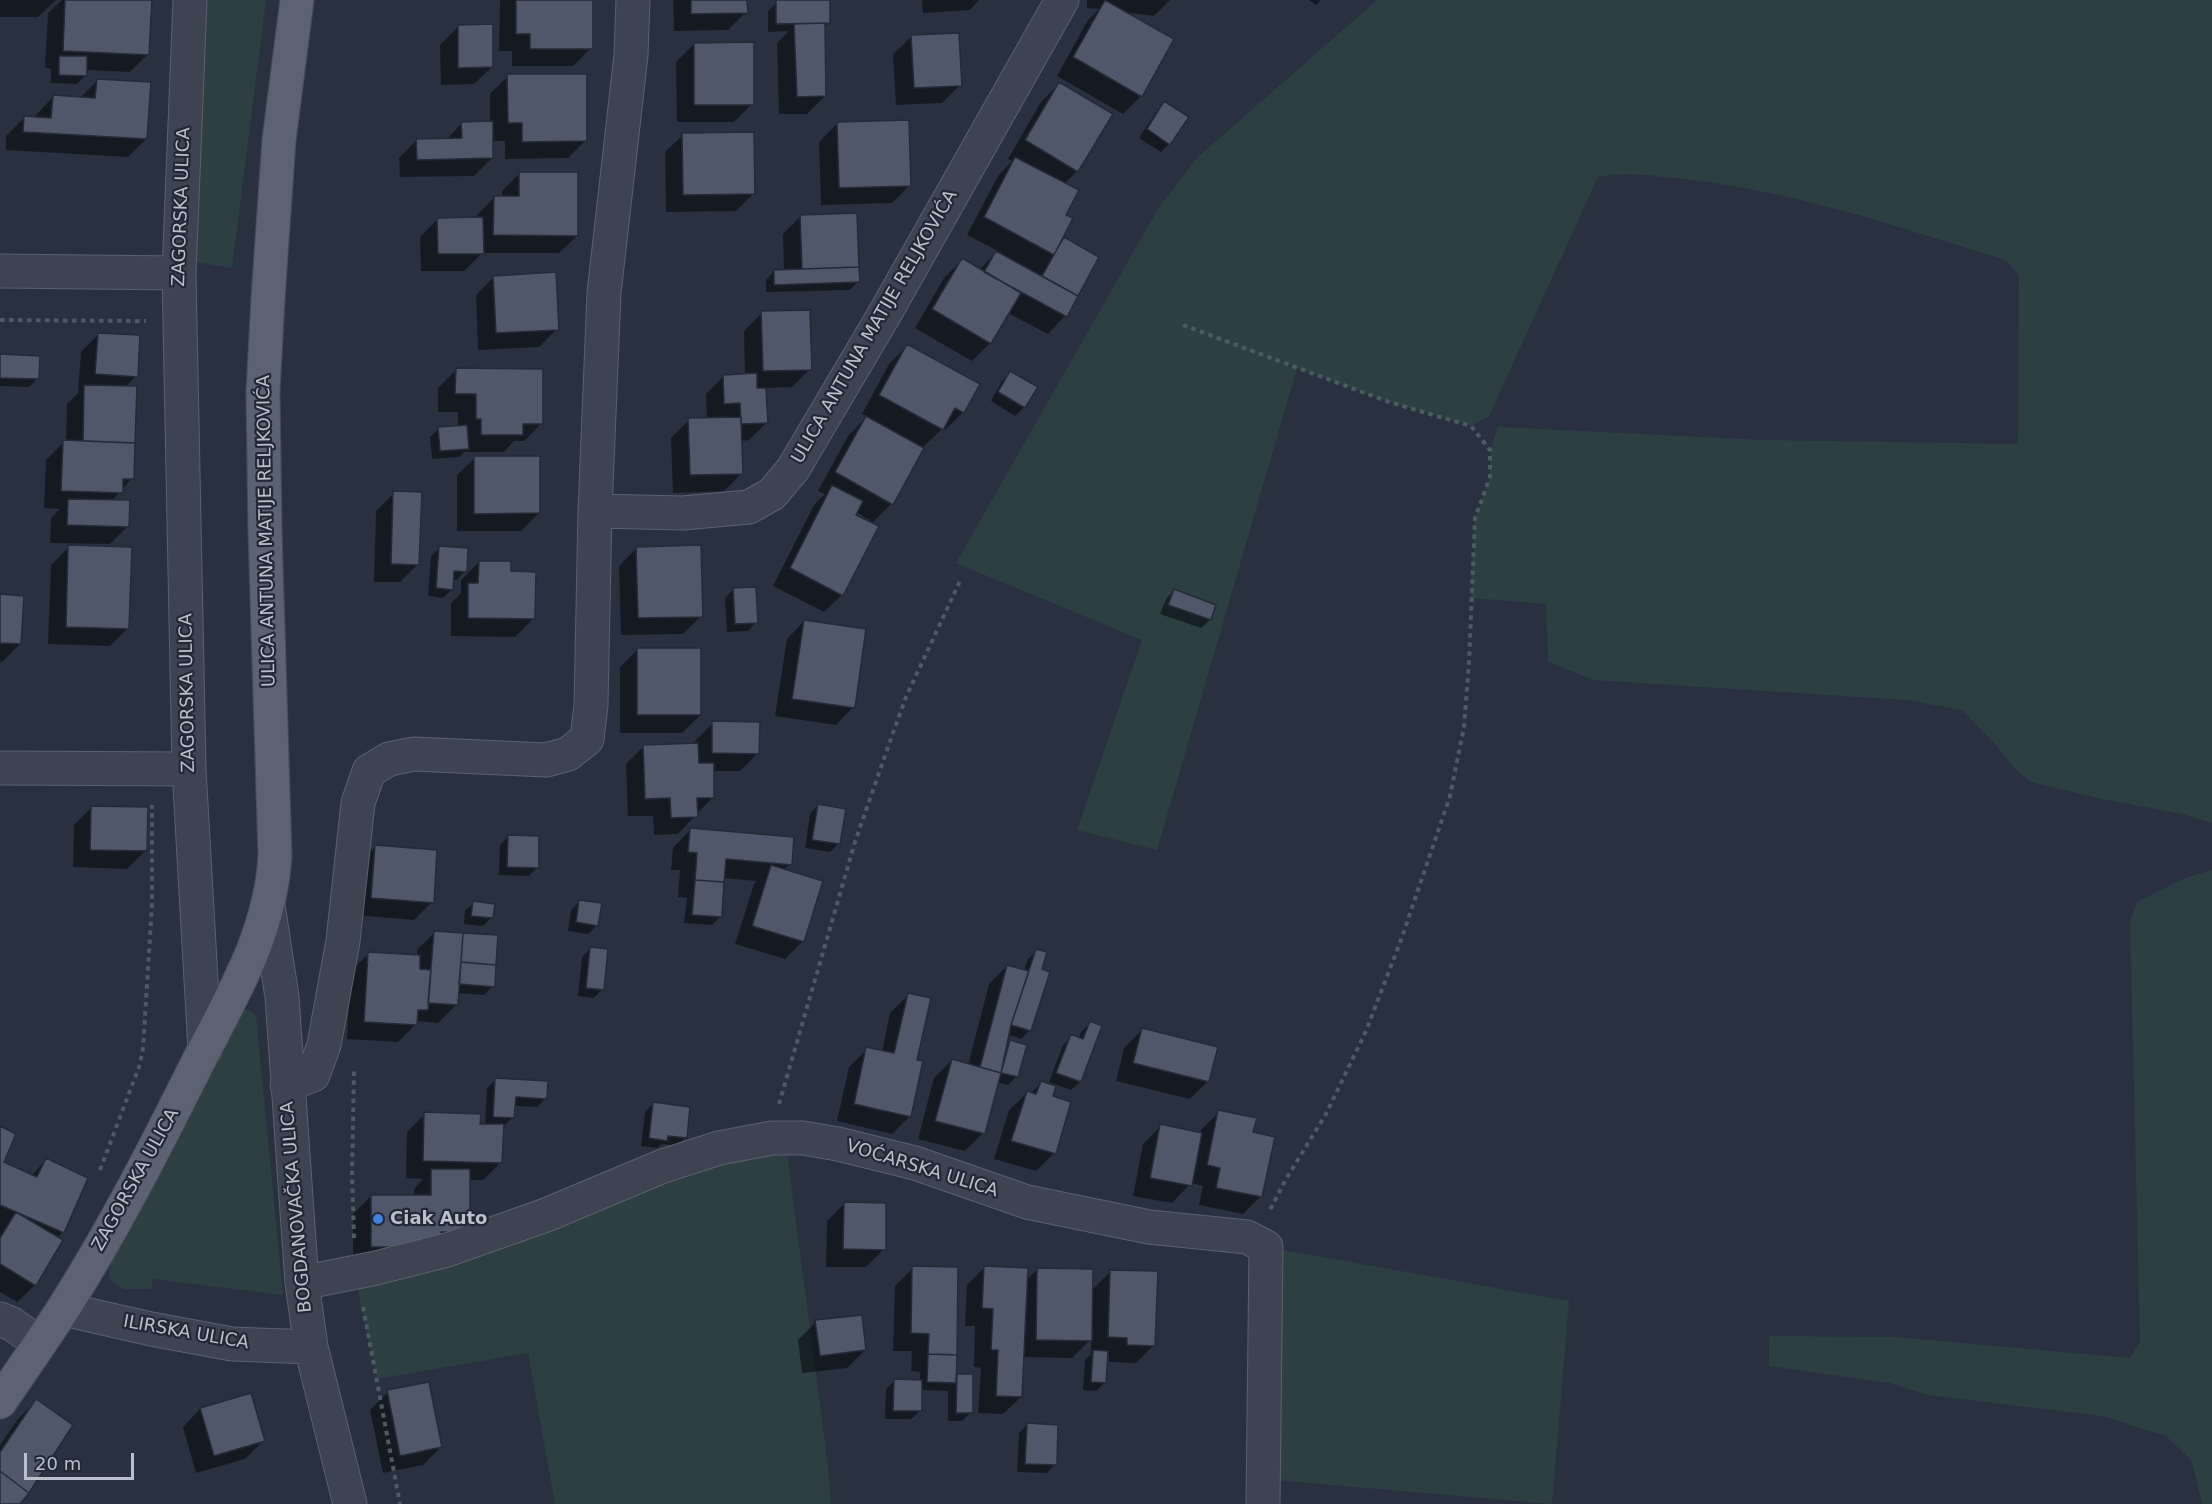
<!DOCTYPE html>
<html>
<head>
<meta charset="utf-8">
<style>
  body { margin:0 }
  #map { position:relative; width:2212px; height:1504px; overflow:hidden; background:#293141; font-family:"DejaVu Sans",sans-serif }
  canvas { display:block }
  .scale { position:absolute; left:24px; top:1453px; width:110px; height:27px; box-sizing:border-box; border:3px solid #babfcb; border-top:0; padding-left:8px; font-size:18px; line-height:21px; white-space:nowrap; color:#babfcb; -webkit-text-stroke:4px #222836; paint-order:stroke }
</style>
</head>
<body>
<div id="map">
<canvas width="2212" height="1504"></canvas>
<div class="scale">20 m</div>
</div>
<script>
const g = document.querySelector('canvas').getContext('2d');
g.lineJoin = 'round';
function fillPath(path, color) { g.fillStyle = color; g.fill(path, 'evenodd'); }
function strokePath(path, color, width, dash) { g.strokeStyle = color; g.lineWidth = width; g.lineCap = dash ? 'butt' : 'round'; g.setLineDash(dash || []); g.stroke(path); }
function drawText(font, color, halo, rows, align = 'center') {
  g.font = font + ' "DejaVu Sans",sans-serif'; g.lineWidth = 4.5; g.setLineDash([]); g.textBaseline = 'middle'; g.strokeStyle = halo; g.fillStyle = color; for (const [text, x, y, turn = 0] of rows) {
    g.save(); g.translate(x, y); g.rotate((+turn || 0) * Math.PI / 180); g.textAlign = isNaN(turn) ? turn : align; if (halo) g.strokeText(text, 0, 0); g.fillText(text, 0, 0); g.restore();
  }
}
fillPath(new Path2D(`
  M190,0H266L232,268L188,261Z
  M1377,0H2212V823L2182,814L2102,799L2031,782L2015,769L1995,744L1962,710L1906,700L1593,680L1548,661L1546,604L1471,598L1475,518L1490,477V450L1498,427L1764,440L2018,444L2019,275L2005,260C1896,226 1787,189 1674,178C1647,175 1624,171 1598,177L1489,416L1471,426L1389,402L1297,368L1157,850L1077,830L1142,640L956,563L1159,207L1198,157Z
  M2212,870V1504H2202L2192,1461L2166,1436L2102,1416L1927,1395L1890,1383L1769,1366V1336L1896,1337L2130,1358L2140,1341L2130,921L2137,902L2185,878Z
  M243,1009L251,1011L256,1016L283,1295L153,1279L151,1289H124L110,1280L109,1270L114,1255Z
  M785,1138L828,1466L831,1504H555L528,1353L377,1379L354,1273Z
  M1266,1247L1569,1301L1552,1504L1263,1479Z`), '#2c3f43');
fillPath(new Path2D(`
  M0,0H56L38,17H0Z
  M62,0H150L148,54L130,72L86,70V75L77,84L51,83V69L45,68L48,13Z
  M591,0V48L573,66H512V51H499L500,0Z
  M673,0H746V12L728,30L674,31Z
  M922,0H979L970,10L923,13Z
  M1087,0H1170L1154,16L1123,12L1141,96L1123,114L1057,76L1088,20L1099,9L1087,8Z
  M1309,0H1321L1316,5Z
  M777,2L829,23L823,28L825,96L807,114H779L777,43L789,31L768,32V11Z
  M458,27L492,67L474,84L441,85L440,45Z
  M911,37L960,85L942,103L896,105L893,54Z
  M694,44L752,104L734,122H677L676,62Z
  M508,76L586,140L568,158L505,159V141H492V158L474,176L400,177L399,158L417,140H446L462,123H490V94Z
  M97,81L146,139L128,157L6,150V136L24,118L35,119L36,115L53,97L80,98Z
  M1059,84L1111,114L1077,171L1064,184L1062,238L1097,257L1065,316L1048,334L1008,313L990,343L972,361L915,328L944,278L962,260L979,270L998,251L967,235L998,176L1012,161L1008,159L1041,102Z
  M1165,103L1169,144L1161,152L1139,138L1156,112Z
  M837,124L910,185L892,203L821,205L819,142Z
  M683,135L754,193L736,211L666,212L665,152Z
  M520,173L577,236L559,253H482L464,271H421L420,237L438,219H477V215L495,197L502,198V191Z
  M856,215L858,281L850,290L766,292V280L774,271H784L783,234L801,216Z
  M494,277L557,329L539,347L478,350L476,295Z
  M762,313L810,369L792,387L765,388L767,422L749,440L741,441L742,473L724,491L673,493L671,438L689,420L707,419L706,394L724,376L745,375L744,331Z
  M99,334L136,376L125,387L132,478L112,501L128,526L110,544L50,543L51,518L60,509L44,508L46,460L64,442H66L67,404L78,393L81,352Z
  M907,346L978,384L963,412L945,430L942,429L923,447L891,504L873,522L856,512L842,595L824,612L773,586L814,505L825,494L818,491L848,436L867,416L862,414L889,364Z
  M0,356L38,378L29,387L0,386Z
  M456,370L542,423L524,441H514L504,452H464L459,457L432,459L430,437L439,429L458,427V412H438V388Z
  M1010,373L1035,388L1024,407L1015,416L991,401L1002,381Z
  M475,458L539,513L521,531H457V475Z
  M394,493L418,564L400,582H374L376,511Z
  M69,547L128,628L110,646L48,644L51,565Z
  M440,548L465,571L456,580L452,579V589L443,598L428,596L431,556Z
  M637,548L701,616L683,634L621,635L619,566Z
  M479,562L509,573L533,619L515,637L451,636V603L461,593V580Z
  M734,589L756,622L748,631L727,632L725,598Z
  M1174,590L1210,620L1201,628L1160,614L1166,599Z
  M0,595L20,644L2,662L0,661Z
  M804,621L853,707L836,725L775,716L787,639Z
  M638,649L700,715L682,733H620V667Z
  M713,723L758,753L740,771H712L713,797L678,834L654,835L653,816H628L626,764L644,746L695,745V741Z
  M818,805L839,843L830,852L805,848L810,814Z
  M92,807L145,851L127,869L73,867L74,825Z
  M690,830L790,864L784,870L803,941L785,959L735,944L754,884L757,881L723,878L721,916L712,925L684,923L687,898L678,897L680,870H671L673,848Z
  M509,836L537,867L529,876L499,875L500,845Z
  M376,846L432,902L414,920L354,915L358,864Z
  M579,902L597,925L588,934L568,931L571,910Z
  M473,903L492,917L483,926L464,924L465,911Z
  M435,932L497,937L493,986L484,995L457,993L456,1005L438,1023L416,1021V1024L398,1042L347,1039L350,972L368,954L417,957V950Z
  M590,949L602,989L594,998L578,996L582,957Z
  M1037,951L1040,970L1030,1030L1021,1039L1007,1034L1004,1047L1010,1042L1017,1076L1008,1085L996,1082L983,1133L965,1151L918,1139L934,1078L952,1060L968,1065L989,984L1007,966L1024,971L1028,959Z
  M908,995L916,1061L910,1116L892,1134L837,1121L849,1067L867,1049L882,1052L890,1013Z
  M1090,1023L1080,1082L1071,1090L1049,1082L1063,1045L1072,1036L1079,1039L1081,1032Z
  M1142,1030L1208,1081L1190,1099L1116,1081L1124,1048Z
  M496,1079L545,1099L537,1107L514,1106L512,1118L504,1126L501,1162L483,1180H469V1231L353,1264V1214L371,1196H414V1189L423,1179L406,1178L407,1132L425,1114L485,1125L487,1088Z
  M1041,1083L1054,1153L1036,1171L994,1159L1009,1110L1027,1093L1030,1094Z
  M653,1104L685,1138L677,1146L662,1144L657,1148L641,1146L645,1112Z
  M1219,1112L1252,1134L1261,1196L1243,1214L1199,1205L1203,1186L1191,1183L1172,1203L1133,1196L1143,1144L1161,1126L1200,1134L1201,1130Z
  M0,1128L2,1163L31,1176L46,1160L86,1179L62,1233L57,1238L35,1285L17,1302L0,1292Z
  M845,1203L884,1249L866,1267H826L827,1221Z
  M985,1267L1026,1280L1038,1269L1091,1291L1110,1272L1154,1345L1136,1363L1109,1362V1356L1106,1355L1105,1382L1096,1391L1083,1390L1085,1360L1091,1354V1339L1072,1358L1023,1357L1021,1397L1003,1414L978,1413L981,1368L974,1367L975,1326H965L967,1285Z
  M913,1268L955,1376H972L971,1412L962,1421H948V1391L921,1390L920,1411L911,1419H885L886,1389L894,1381H920V1372L911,1371L912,1351H893L895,1286Z
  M816,1322L865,1350L847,1368L802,1373L798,1340Z
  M388,1392L441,1447L423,1465L383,1473L370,1410Z
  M36,1401L17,1504H0V1445L18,1419Z
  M200,1409L263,1441L245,1459L196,1473L183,1427Z
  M1027,1425L1055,1464L1047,1473L1017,1472L1019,1433Z`), '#0007');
const building = new Path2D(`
  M65,0H152L149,55L63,51Z
  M516,0H593V49H530V34H516Z
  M691,0H747L748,13L691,14Z
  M776,0H830V23L776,24Z
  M1105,0L1174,39L1142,97L1073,57Z
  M825,23L826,96L797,97L794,24Z
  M493,24V67L458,68V25Z
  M959,33L962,86L914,88L911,35Z
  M754,42V105H694V43Z
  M59,56H87V76L59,75Z
  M507,74H587V141L522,142V123H508Z
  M97,79L151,82L147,139L23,132L24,116L51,118L53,95L95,98Z
  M1059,82L1113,114L1078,172L1025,140Z
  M1164,101L1189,117L1170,145L1147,129Z
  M909,120L911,186L839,188L837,122Z
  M493,121V158L417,160L416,139L462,138L461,122Z
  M754,132L755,194L683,195L682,133Z
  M1015,157L1079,190L1066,215L1073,218L1054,255L984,217Z
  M519,172H578V236L493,235L494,196H519Z
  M857,213L859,267L802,269L800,215Z
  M483,217L484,254H438L437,218Z
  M1064,237L1099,257L1078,296L1042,276Z
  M996,251L1078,296L1067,317L984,272Z
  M962,258L1021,293L991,344L932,309Z
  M859,267L860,282L774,285V270Z
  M556,272L559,330L496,333L493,276Z
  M810,310L812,370L763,371L761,311Z
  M98,333L140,335L138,377L95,374Z
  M907,344L980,384L964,413L955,408L943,430L879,395Z
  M0,354L40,356L39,379L0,378Z
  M456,368L543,369V424H523V435H481V419H476V394H455Z
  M1010,371L1038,387L1025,408L998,392Z
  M757,373V388H766L768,423L741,424L740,403L724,404L723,375Z
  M84,385L137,386L135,443L83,441Z
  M866,416L924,448L893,505L835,472Z
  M741,417L743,474L690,475L688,418Z
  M467,425L469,449L440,451L438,427Z
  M63,440L135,443L134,479H123V493L61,491Z
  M474,456H540V513L474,514Z
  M832,485L863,501L856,515L879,526L843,596L790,568Z
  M393,491L422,492L419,565L391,564Z
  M68,499L130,500L129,527L67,525Z
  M68,545L132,547L129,629L66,627Z
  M701,545L703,617L638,618L636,547Z
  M439,546L468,548L467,572L454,571L453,590L436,588Z
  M479,561H511V571L536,572L535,619L468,618V583H478Z
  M756,587L758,623L735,624L733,588Z
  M1174,589L1216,605L1211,620L1168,605Z
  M0,594L24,596L21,644L0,643Z
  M804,620L866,629L855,708L792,699Z
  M637,648H701V715H637Z
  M712,721L760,722L759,754L712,753Z
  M698,743L699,763H714V798H697L698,817L671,818L670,798L645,799L643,745Z
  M818,804L846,809L840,844L812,840Z
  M91,806L148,807L147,851L90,850Z
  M690,828L794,837L792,865L726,859L724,882L695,880L697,853L688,852Z
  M508,835L539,836V868L507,867Z
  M375,845L437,850L434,903L371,898Z
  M771,865L823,881L804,942L752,926Z
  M695,880L724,882L722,917L692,915Z
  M579,900L602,903L598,926L576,922Z
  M473,901L495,904L493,918L471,916Z
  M434,931L463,933L458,1005L428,1003Z
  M463,933L498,935L496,965L461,962Z
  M590,947L608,949L604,990L586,988Z
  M1036,949L1047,952L1042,969L1050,972L1031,1031L1011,1025Z
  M368,952L420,955V969L431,970L428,1010H418L417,1025L364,1022Z
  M461,962L496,965L495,987L459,984Z
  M1007,965L1029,971L1011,1025L1001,1073L980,1067Z
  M908,993L931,998L917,1060L923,1061L911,1117L854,1104L866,1047L894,1053Z
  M1090,1021L1102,1026L1081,1082L1056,1073L1071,1034L1083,1039Z
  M1142,1028L1218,1047L1209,1082L1133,1063Z
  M1010,1040L1027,1045L1018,1077L1001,1073Z
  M952,1059L1001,1073L985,1134L935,1121Z
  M495,1078L548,1081L547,1099L516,1097L514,1118L493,1117Z
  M1041,1081L1056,1086L1053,1096L1071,1102L1056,1154L1011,1141L1027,1091L1036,1094Z
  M653,1102L690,1107L687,1138L668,1136L667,1141L649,1138Z
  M1218,1110L1257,1118L1253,1132L1275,1137L1262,1197L1216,1188L1220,1168L1207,1165Z
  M424,1112L481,1114L480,1124H504L502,1163L423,1161Z
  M1160,1124L1202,1133L1192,1186L1150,1178Z
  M0,1126L16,1134L4,1162L37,1177L46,1158L88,1178L64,1233L0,1205Z
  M431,1169H470V1232H441V1247H371V1195H431Z
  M844,1202L886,1203V1250L843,1249Z
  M16,1212L63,1240L36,1286L0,1264V1238Z
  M912,1266L958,1267L957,1355L928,1354L929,1334L911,1333Z
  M984,1266L1028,1268L1022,1397L996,1396L998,1350H991L993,1309L982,1308Z
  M1037,1268L1093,1269L1092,1341L1036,1340Z
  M1110,1270L1158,1271L1155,1346L1127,1345V1338L1108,1337Z
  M862,1315L866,1350L820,1356L815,1320Z
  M1093,1350L1108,1351L1106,1383L1091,1382Z
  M928,1354L957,1355L956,1383L927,1382Z
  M957,1374H973V1413H956Z
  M894,1379L922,1380V1411H893Z
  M429,1382L442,1447L400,1456L387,1390Z
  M251,1393L265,1441L214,1456L200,1408Z
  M36,1399L73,1425L29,1493L0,1471V1452Z
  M1027,1423L1058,1425L1057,1465L1025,1464Z
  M0,1471L29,1493L20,1504H0Z`);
fillPath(building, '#50576a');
strokePath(building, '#242a38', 1.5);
const minor = new Path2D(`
  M190,0L179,273L189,769L205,1050
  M0,271L179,273
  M595,511L683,513L749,507L772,494L793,469L884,315L1062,0
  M0,768L189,769
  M268,905L282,997L302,1283L311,1347L350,1504
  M287,1085L313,1075L324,1045L343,941L358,803L369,771L389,759L414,754L546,760L568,754L587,739L591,705L595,511L604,293L631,55L633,0
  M302,1283L376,1268L447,1250L546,1215L663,1166L719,1148L772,1138H803L838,1144L915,1163L1027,1202L1149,1227L1247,1237L1266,1247L1263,1504
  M63,1309L151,1329L232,1344L311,1347
  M0,1319L12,1324L39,1343`);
const major = new Path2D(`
  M0,1402C21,1371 43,1340 63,1309C114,1229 156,1146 198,1062C233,994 270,934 275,856L265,532L263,392L268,298L279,140L297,0`);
strokePath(minor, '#5b616e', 35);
strokePath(major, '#474c5a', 35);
strokePath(new Path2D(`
  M0,320L146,321
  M1183,325L1389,402L1471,426L1490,450V477L1475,518L1469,663L1464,727L1450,796L1401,940L1366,1031L1326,1114L1286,1179L1270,1210
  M779,1104L855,842L888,747L906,697L960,581
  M100,1170L139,1067L143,1049L152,904V805
  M354,1238L352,1175L354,1071
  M363,1307L400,1504`), '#4b5c61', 4, [4.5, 4.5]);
strokePath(minor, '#3d4351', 33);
strokePath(major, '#5c6271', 33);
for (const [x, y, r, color] of [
  [378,1219,6,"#3f7fe0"]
]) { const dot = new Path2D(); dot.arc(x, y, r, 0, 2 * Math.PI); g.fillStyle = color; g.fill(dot); strokePath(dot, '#222836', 2); }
drawText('18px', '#babfcb', '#222836', [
  ["ZAGORSKA ULICA",182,207,-88],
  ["ULICA ANTUNA MATIJE RELJKOVIĆA",875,327,-60],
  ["ULICA ANTUNA MATIJE RELJKOVIĆA",267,531,-91],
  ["ZAGORSKA ULICA",188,693,-91],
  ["VOĆARSKA ULICA",922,1169,17],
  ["ZAGORSKA ULICA",136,1180,-61],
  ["BOGDANOVAČKA ULICA",297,1207,-95],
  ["ILIRSKA ULICA",186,1333,10]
]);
drawText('bold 18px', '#babfcb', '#222836', [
  ["Ciak Auto",390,1219]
], 'left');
</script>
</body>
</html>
